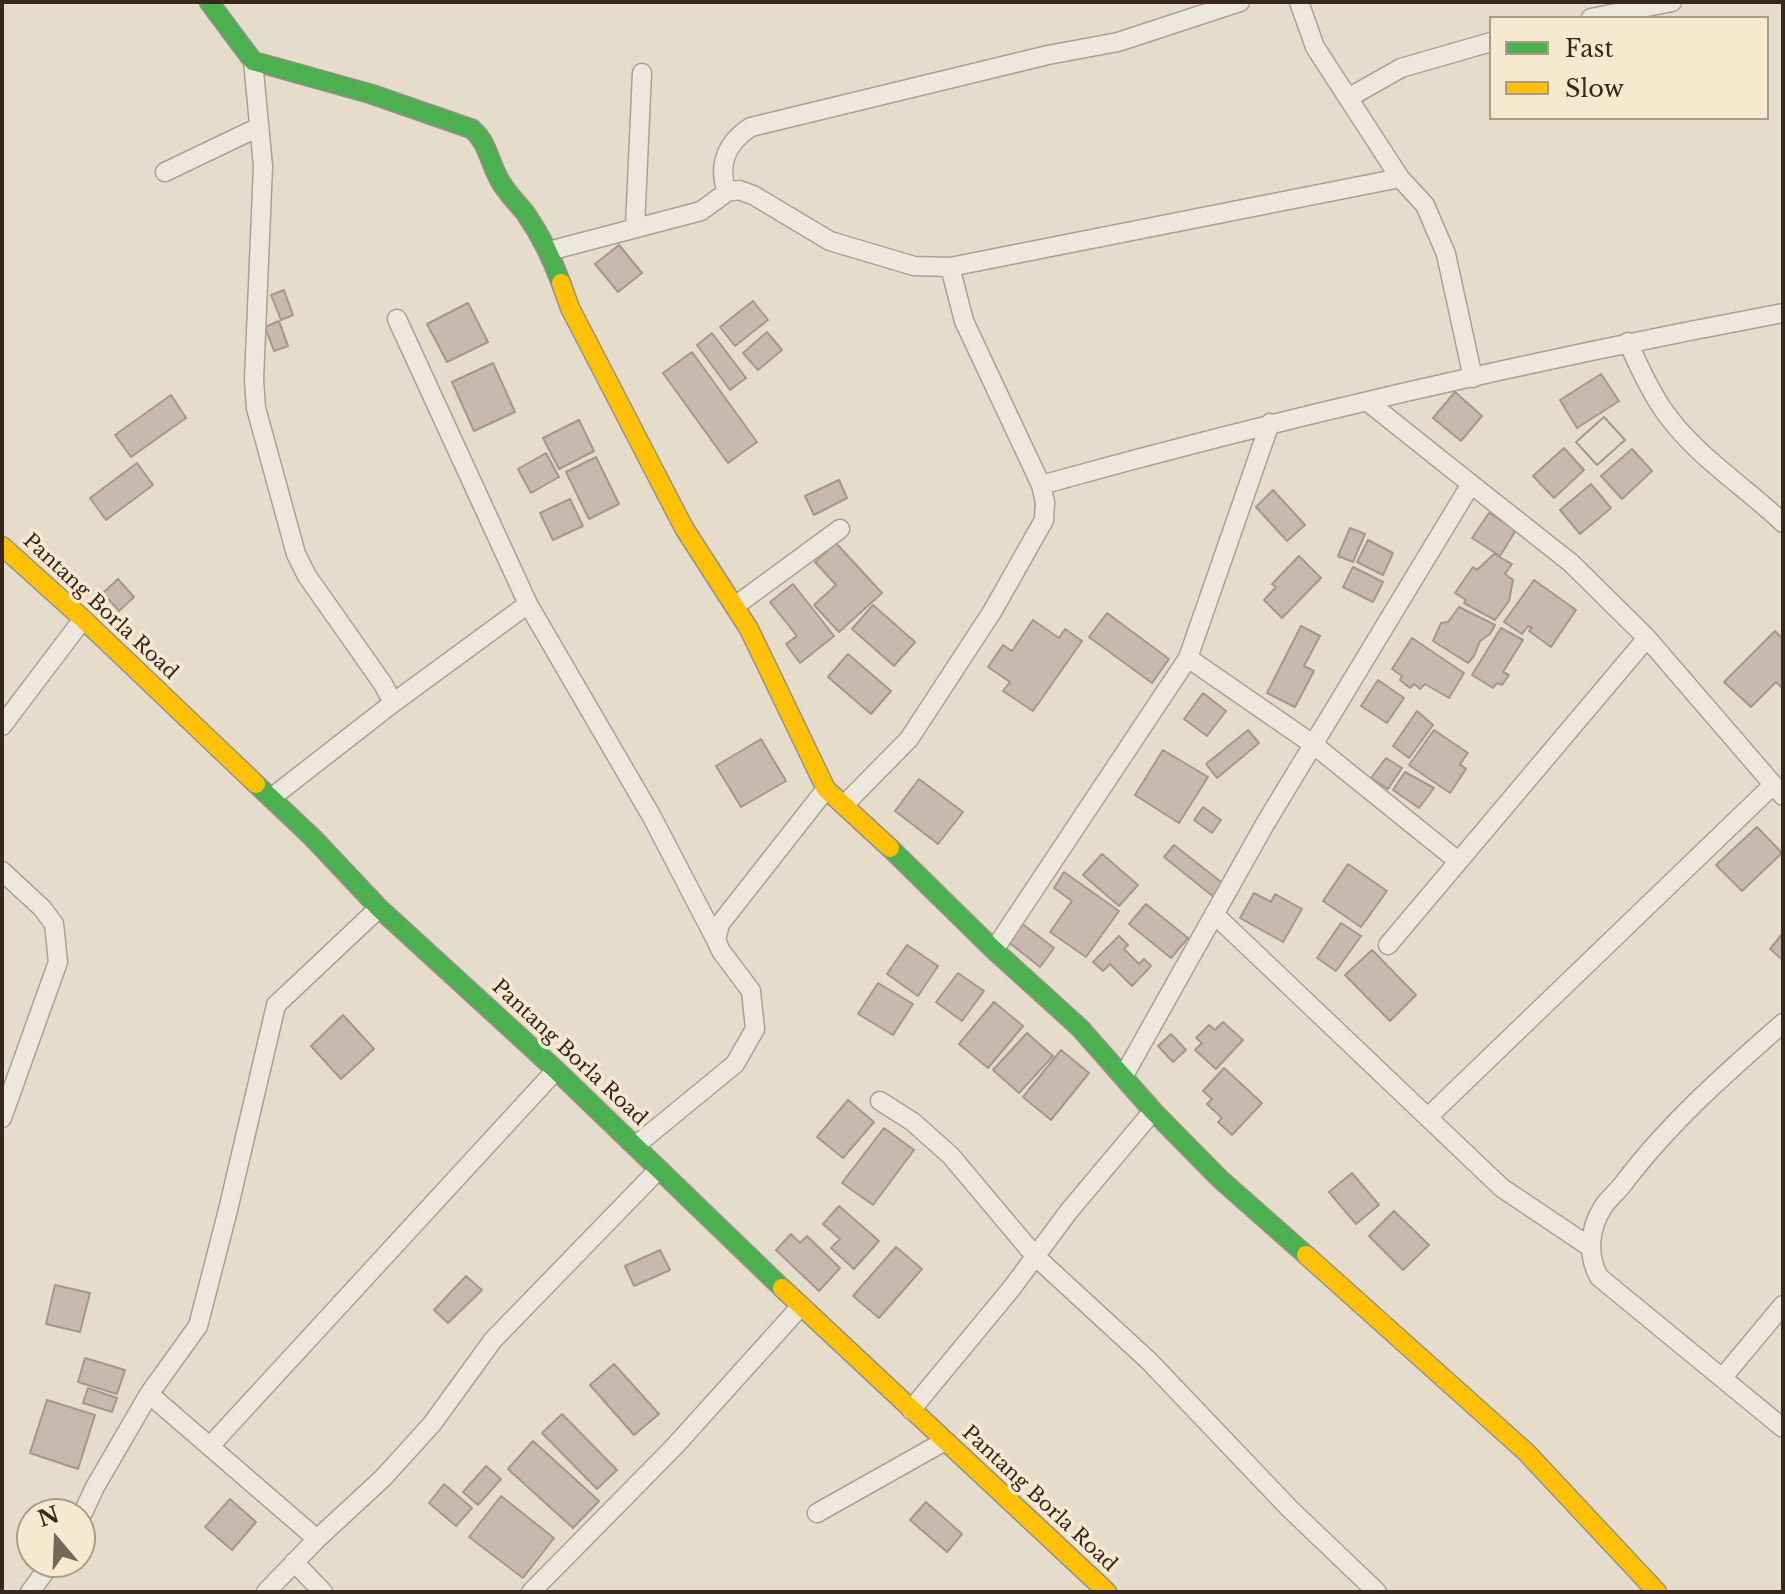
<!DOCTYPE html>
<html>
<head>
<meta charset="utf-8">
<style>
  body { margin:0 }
  #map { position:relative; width:1785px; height:1594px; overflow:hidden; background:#e5dccb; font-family:"Libre Baskerville",serif }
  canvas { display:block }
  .frame { position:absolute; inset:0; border:4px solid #38281c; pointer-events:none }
  .legend { position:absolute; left:1489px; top:16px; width:280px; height:104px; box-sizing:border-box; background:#f7e9d0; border:2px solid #ab9c88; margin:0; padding:10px 14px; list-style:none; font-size:24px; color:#38281c }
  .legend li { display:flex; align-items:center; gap:16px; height:40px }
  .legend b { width:40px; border:2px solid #ab9c88 }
  .north { position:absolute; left:16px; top:1498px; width:80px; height:80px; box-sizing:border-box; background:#f7e9d0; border:2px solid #ab9c88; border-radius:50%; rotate:341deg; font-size:22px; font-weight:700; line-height:32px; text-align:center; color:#38281c }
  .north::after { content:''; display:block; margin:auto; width:28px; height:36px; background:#756759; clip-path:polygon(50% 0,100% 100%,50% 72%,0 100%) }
</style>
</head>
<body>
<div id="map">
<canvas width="1785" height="1594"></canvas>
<div class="frame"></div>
<ul class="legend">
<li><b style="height:10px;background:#4caf50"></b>Fast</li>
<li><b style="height:10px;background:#ffc107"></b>Slow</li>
</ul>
<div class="north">N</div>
</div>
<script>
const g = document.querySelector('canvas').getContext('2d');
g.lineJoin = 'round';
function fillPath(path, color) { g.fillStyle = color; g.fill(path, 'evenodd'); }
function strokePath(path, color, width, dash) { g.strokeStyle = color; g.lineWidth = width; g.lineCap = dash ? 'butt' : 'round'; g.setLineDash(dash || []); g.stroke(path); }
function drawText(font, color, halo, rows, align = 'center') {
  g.font = font + ' "Libre Baskerville",serif'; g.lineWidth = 7; g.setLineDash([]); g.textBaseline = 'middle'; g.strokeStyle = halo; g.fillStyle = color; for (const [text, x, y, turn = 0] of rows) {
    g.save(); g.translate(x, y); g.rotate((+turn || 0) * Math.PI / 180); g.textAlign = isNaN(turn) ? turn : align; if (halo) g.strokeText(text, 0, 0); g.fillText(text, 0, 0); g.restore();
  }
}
const building = new Path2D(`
  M619,245L642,273L618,292L595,264Z
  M284,290L293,315L281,320L271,295Z
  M753,301L768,320L735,346L720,327Z
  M468,303L488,342L447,362L427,324Z
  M279,321L288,346L274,351L265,327Z
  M767,332L782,350L758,370L743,353Z
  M712,333L746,378L730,390L697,345Z
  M692,352L757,442L728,463L663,373Z
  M493,363L515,412L474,431L452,382Z
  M1601,374L1619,401L1577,428L1560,400Z
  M1455,392L1482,416L1461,441L1433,418Z
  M171,395L186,418L131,457L115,435Z
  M1604,417L1625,440L1597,465L1576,442Z
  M1604,417L1625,440L1597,465L1576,442Z
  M579,420L594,451L559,469L543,438Z
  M1564,448L1584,470L1554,498L1533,476Z
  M1632,449L1652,471L1622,499L1601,476Z
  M546,453L559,477L531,493L518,469Z
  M596,457L619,504L589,519L566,472Z
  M137,463L153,485L106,520L90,498Z
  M839,480L847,498L814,515L805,496Z
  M1591,484L1611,508L1580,534L1560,510Z
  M1273,490L1305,525L1287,541L1256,507Z
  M570,499L583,526L553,540L540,513Z
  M1489,513L1516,530L1500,556L1472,538Z
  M1350,528L1365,534L1353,562L1338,556Z
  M1368,540L1393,553L1383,575L1357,562Z
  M836,543L882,593L839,632L814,605L836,585L815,562Z
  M1494,554L1512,564L1505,574L1513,580L1509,601L1495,620L1464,603L1466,600L1455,593L1473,567L1477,570Z
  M1299,556L1321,578L1282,618L1264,600L1276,587L1272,584Z
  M1353,567L1383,582L1373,602L1343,587Z
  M118,579L134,597L119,611L103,593Z
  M1534,580L1576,610L1551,647L1529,631L1532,628L1528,626L1522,634L1504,622Z
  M793,584L834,636L800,663L786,644L797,636L770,602Z
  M873,605L915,642L894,666L852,629Z
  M1459,607L1495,625L1490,634L1480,641L1474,656L1468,663L1433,641L1441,623L1448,622Z
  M1107,613L1169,659L1152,683L1089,637Z
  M1033,620L1059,638L1065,629L1082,641L1033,711L1003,691L1010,682L988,667L1003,645L1012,651Z
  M1301,626L1320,636L1304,666L1314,671L1295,707L1267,693Z
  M1501,628L1523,640L1503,672L1509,675L1502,685L1497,683L1493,688L1472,675Z
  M1775,631L1783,639V689L1776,682L1751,707L1724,682Z
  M1412,638L1464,673L1449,698L1425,684L1420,689L1414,684L1410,688L1400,680L1402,676L1392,669Z
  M848,654L891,691L871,714L828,677Z
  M1378,680L1404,698L1387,723L1361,706Z
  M1203,693L1226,711L1207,736L1184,719Z
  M1417,711L1433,725L1409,758L1393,746Z
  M1248,730L1259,743L1217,778L1206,764Z
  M1434,730L1468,753L1460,764L1466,769L1450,793L1409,765Z
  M761,739L786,781L741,807L716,766Z
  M1163,750L1208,777L1179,823L1135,795Z
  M1386,758L1402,768L1388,789L1371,778Z
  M1405,772L1434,788L1419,808L1393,790Z
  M919,779L963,812L938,844L895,811Z
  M1203,807L1221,820L1212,833L1194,820Z
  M1757,827L1782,853L1742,891L1716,865Z
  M1174,845L1225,885L1215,898L1164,857Z
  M1102,854L1138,885L1119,906L1083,875Z
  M1348,864L1387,891L1361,927L1323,901Z
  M1064,872L1119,911L1086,957L1050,932L1072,901L1054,888Z
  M1254,893L1271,902L1275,894L1302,909L1283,942L1240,918Z
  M1146,904L1188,938L1171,958L1129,924Z
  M1020,922L1054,948L1040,967L1006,940Z
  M1341,923L1361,936L1336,971L1317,958Z
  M1783,933V960L1770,949Z
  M1119,936L1128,945L1124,949L1139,964L1144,959L1151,966L1132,986L1110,964L1103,971L1093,962Z
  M907,945L938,966L918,996L887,974Z
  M1372,950L1416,995L1390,1021L1345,975Z
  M958,973L984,991L962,1021L936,1002Z
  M878,983L913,1004L893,1035L858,1014Z
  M994,1002L1023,1026L988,1068L959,1044Z
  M343,1015L374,1049L341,1079L311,1046Z
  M1223,1022L1243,1040L1216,1069L1195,1050L1202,1043L1196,1038L1209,1025L1215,1030Z
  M1027,1033L1053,1056L1019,1093L993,1070Z
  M1171,1034L1186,1050L1173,1062L1158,1046Z
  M1061,1050L1089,1073L1051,1120L1023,1097Z
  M1224,1068L1262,1103L1232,1135L1218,1122L1222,1118L1207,1104L1212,1099L1203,1091Z
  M848,1100L874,1122L843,1158L817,1137Z
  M884,1128L914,1150L873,1205L842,1183Z
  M1352,1173L1379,1205L1356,1224L1329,1192Z
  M839,1206L879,1241L854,1269L831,1248L840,1239L823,1224Z
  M1394,1211L1429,1245L1403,1270L1369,1236Z
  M791,1234L800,1243L807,1236L840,1268L819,1291L776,1250Z
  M896,1247L922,1269L879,1318L853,1296Z
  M660,1250L670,1270L634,1286L625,1266Z
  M466,1276L482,1290L448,1323L434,1310Z
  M55,1285L90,1293L80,1332L46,1324Z
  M85,1358L125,1370L117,1394L78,1382Z
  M614,1364L659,1414L634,1435L590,1385Z
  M88,1388L117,1398L112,1412L83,1403Z
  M47,1400L95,1415L78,1469L30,1453Z
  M562,1414L617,1470L597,1489L542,1433Z
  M533,1441L599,1501L573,1528L508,1469Z
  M486,1466L501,1479L478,1505L463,1492Z
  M444,1484L472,1508L456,1526L429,1503Z
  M501,1496L554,1538L523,1578L469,1537Z
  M230,1499L256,1522L232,1550L205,1527Z
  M926,1502L962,1534L947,1552L910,1520Z`);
fillPath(building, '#c8b9ac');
strokePath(building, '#a5978a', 2);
const street = new Path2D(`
  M1299,2L1315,47L1400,178L1425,205L1446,254L1473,378
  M1591,18L1672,2
  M253,61L263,166L254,380L256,408L296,554L307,576L383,684L393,703L271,798
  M1348,98L1401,68L1491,42
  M165,172L259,127
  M727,192C717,165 727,142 751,127L1048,55L1118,42L1240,2
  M635,227L642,73
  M549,251L701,211L727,192L739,190L753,195L830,241L914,266L950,267L1400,178
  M950,267L964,321L1041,485
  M397,319L528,604L652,817L716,940
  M1628,342C1638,365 1648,387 1662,408C1693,454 1743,485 1783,523
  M1368,402L1471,484
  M735,606L840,529
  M1188,658L1270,423
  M393,703L528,604
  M2,726L83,619
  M845,804L909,739L992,612L1044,520L1045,502L1041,485C1285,417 1533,360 1783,313
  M2,871L42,908L54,924L58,962L2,1118
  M1214,914L1502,1188L1590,1247
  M1388,945L1647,638
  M994,950L1188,658L1314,745L1458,861
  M1783,1023C1726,1073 1669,1123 1623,1184C1617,1192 1608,1199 1603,1207C1589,1229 1587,1255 1599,1277L1783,1428
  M1123,1077L1265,824L1471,484L1571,563L1647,638L1783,796
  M880,1101L913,1122L951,1156L1035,1256L1149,1361L1290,1509L1377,1592
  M1429,1116L1773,785
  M635,1146L735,1064L755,1029L751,991L721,951L716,940L720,924L826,789
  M1723,1377L1783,1305
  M149,1394L317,1539
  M911,1410L1011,1289L1069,1211L1153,1111
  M211,1445L556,1070
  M817,1513L945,1441
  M80,1519L95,1487L149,1394L198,1326L228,1210L276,1005L379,908
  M294,1562L323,1592
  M30,1592L52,1562
  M266,1592L317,1539L383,1478L432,1424L493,1340L659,1169
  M531,1592L674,1447L801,1306`);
const fast = new Path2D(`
  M209,2L253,61L371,94L472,129C488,143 489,161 499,179C506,193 517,202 526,214C541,236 552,258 561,283
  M256,784L313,838L379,908L556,1070L782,1288
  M890,848L994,950L1080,1028L1153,1111L1220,1179L1306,1255`);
const slow = new Path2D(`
  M561,283L570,308L684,528L749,629L826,789L890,848
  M2,546L83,619L256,784
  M1306,1255L1526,1452L1657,1592
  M782,1288L1107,1592`);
strokePath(street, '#aaa194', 21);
strokePath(fast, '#999085', 21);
strokePath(slow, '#999085', 21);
strokePath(street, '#ede7dd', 18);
strokePath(fast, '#4caf50', 18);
strokePath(slow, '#ffc107', 18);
drawText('20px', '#38281c', '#f7e9d0', [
  ["Pantang Borla Road",100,607,43],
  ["Pantang Borla Road",569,1053,43],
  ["Pantang Borla Road",1039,1499,43]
]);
</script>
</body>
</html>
